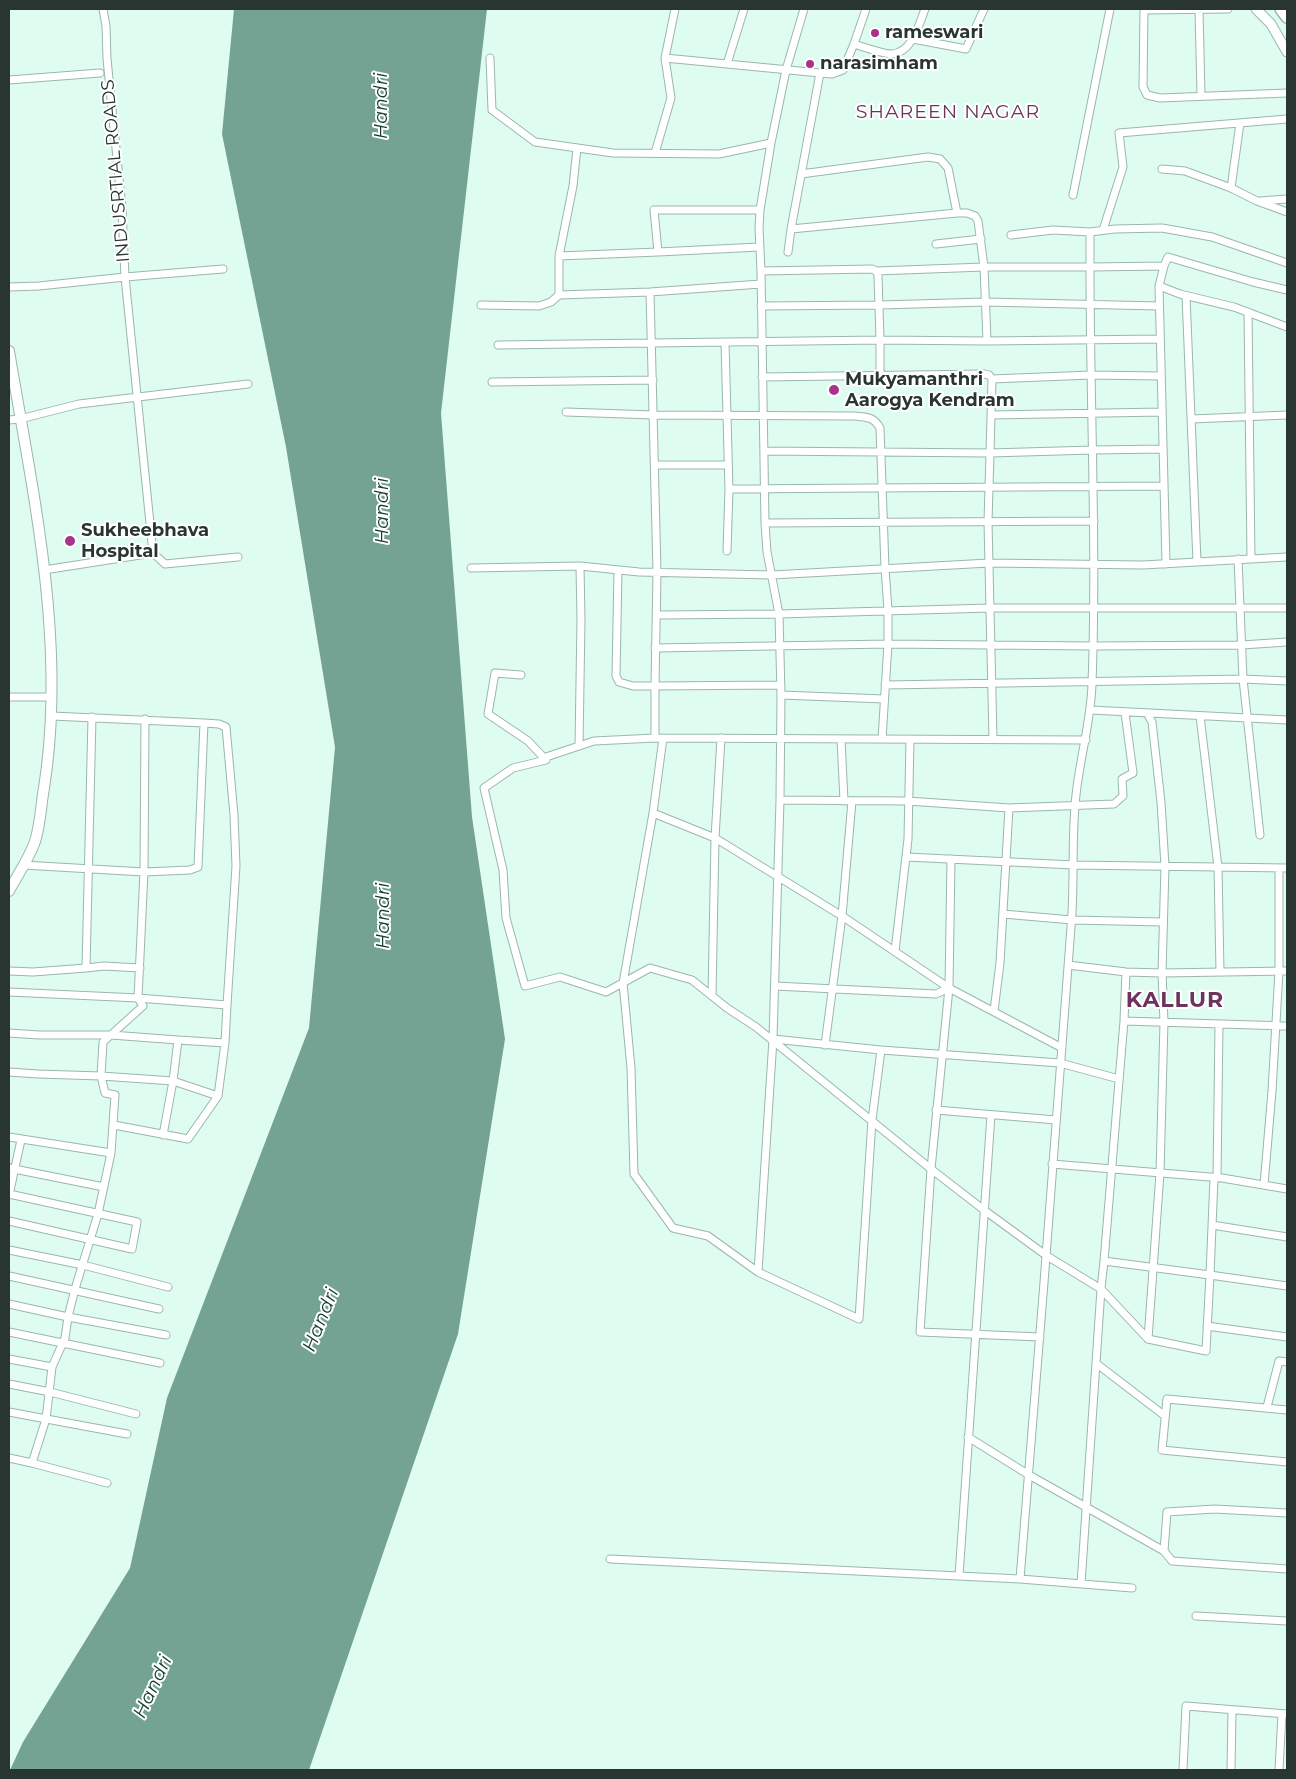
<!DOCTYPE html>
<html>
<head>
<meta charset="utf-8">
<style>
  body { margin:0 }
  #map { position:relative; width:1296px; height:1779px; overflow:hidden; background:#dffcf1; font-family:Montserrat,sans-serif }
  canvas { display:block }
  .frame { position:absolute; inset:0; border:10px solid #293530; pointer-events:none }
</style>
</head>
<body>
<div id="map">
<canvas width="1296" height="1779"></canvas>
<div class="frame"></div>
</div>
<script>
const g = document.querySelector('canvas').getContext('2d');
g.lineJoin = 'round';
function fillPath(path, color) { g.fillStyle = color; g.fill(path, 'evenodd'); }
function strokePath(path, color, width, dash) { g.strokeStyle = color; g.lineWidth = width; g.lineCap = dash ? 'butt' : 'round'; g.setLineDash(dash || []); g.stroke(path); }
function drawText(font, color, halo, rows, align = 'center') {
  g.font = font + ' Montserrat,sans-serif'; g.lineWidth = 4; g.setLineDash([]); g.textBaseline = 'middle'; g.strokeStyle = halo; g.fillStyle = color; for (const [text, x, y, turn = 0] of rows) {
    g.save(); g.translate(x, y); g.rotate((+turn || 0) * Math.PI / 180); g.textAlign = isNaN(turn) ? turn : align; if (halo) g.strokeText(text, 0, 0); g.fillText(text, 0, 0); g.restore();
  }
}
fillPath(new Path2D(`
  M234,9H487L441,413L472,817L505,1039L458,1334L309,1770H10L23,1742L130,1568L167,1398L309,1028L335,747L286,447L222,134Z`), '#75a393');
const minor = new Path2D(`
  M1228,9L1144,10L1143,87L1147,95L1160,98L1287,93
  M1199,10L1201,96
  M913,39L966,49L984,9
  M854,44L866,9
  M490,58L492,110L535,142L613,153L719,154L771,143L786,70L804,9
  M665,58L727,64L744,9
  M727,64L820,73
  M9,80L100,73
  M771,143L760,210L759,228L761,271L765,523L767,552L779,614L781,695L780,800L773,1039L758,1272L859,1319L872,1120L881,1050
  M577,148L573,186L559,256L658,252
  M655,153L671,98L665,58L675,9
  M1162,169L1185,171L1231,188L1257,201L1287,212
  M801,174L928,157L940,159L948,168L957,213
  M1231,188L1240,123
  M1073,195L1110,9
  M1260,201L1287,199
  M791,229L820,73L832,74L843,70L854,44C863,47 884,54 892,54C913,52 919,24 925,9
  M1103,230L1123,167L1119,133L1287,119
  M1090,232V267L1164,266
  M1011,235L1053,230L1090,232L1115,229L1162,228L1212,237L1287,263
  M936,244L981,239
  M759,247L658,252L654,210H760
  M788,252L791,229L957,213H967L975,216L978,221L984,267L876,271
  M559,256V295L650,292L761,284
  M761,271L872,269L876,271L878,275L880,340L987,341
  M1159,286L1180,294L1234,307L1287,327
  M9,287L39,286L125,277L122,208L107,59L106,26L103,9
  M650,292L657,572L655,686L781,685
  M1186,296L1197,562
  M481,305L539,306L551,302L559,295
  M761,306L880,305L986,302L1159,306
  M1248,312L1251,559
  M725,343L729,489L727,551
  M498,345L880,340V375
  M762,377L985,374L989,375L992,379L990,453L764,451
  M992,379L1091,375L1161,376
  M492,382L653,380
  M566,412L654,415L855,416C867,417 874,417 880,428L885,568L888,610V644L882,739
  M991,415L1162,412
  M1192,419L1287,415
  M9,420L20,419L79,404L248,384
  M655,465H728
  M729,489L1164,486
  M765,523L1094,521
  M153,553L165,564L238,557
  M1238,559L1243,679L1260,835
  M1166,564L1159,286L1164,266L1168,257L1253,282L1287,290
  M471,568L580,566L639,572L772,575L989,563L1143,565L1287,557
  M44,570L153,553L125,277L223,269
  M618,570L616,676L619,682L633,686H655V738
  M657,615L779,614L990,608H1287
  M655,648L888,644L1093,646L1242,645L1287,642
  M521,675L495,673L488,714L528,741L546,760L513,768L484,788L503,870L506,918L525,986L560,977L606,992L650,968L692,980L727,1008L756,1027L931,1169L984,1210L1047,1256L1101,1289L1148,1339
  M885,685L1243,679L1287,681
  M781,695L884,699
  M9,697H51
  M1091,710L1287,720
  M1147,713L1152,722L1161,802L1165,866L1162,973L1164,1022L1160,1173L1148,1339L1206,1351L1210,1275L1287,1286
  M1200,716L1218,867L1220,972
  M663,738L653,813L715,838L842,916L949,988L1062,1048
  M841,739L844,801
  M993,739L988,522L990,453L1093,450L1163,449
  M579,746L581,620L580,566
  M543,758L594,741L655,738L1086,740
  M780,800L908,801L1009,808
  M653,813L623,983L631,1068L634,1174L673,1228L708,1236L758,1272
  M906,857L1074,865L1287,868
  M951,859L949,988L931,1169L920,1332L1040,1337
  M23,865L144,872L145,719
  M1003,914L1072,920L1162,922
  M895,951L908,839L910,739
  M1068,965L1126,972L1162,973L1287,971
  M86,968L104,966L140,968
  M9,971L33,972L86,968L92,717
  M775,986L936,994L949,988
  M9,992L138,998L227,1005L236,866L234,815L226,727L219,724L204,723
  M712,996L715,838L721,738
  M994,1011L1000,963L1009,808L1114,804L1123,796L1122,779L1133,773L1125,713
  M1124,1021L1287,1026
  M9,1033L39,1035H111L178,1040L173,1081L101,1076L38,1074L9,1072
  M773,1039L881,1050L1060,1063L1119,1079
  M178,1040L225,1043L227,1005
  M825,1045L842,916L852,801
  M936,1110L1056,1120
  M114,1125L188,1139L218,1096
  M163,1135L173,1081L218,1096L225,1043
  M9,1137L111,1153
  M1052,1164L1222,1178L1287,1189
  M9,1168L104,1187
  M1217,1178L1219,1025
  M1264,1185L1272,1091L1279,971V869
  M9,1194L137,1222L132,1249L9,1221
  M9,1195L21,1140
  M1212,1225L1287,1237
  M9,1250L83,1265L168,1287
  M1104,1261L1210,1275L1214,1178
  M9,1276L159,1309
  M9,1304L68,1317L166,1335
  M1207,1326L1287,1337
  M9,1332L160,1363
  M9,1359L52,1367
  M1097,1364L1165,1416
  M9,1384L50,1392L136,1414
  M1267,1407L1279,1361L1287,1362
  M1287,1410L1167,1399L1162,1450L1287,1462
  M9,1412L127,1434
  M968,1437L1029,1475L1164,1551L1172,1561L1287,1569
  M9,1458L32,1463L46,1419L52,1367L65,1338L68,1317L75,1289L98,1214L111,1153L115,1095L105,1093L101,1076L103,1042L143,1006L138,998L144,872L190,870L198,867L204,723L52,716
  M32,1463L107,1483
  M1164,1551L1167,1512L1215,1509L1287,1513
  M610,1559L1020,1579L1132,1588
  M959,1576L991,1115
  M1020,1579C1039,1362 1054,1144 1071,927C1075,883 1071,838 1076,795C1080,757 1091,721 1092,684C1097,545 1090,406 1090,267H984L987,341L1160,339
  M1081,1584L1101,1289L1104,1261L1124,1021L1126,972
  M1196,1616L1287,1621
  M1183,1770L1186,1706L1287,1714
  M1231,1770L1232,1710
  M1279,1770L1282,1714`);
const tertiary = new Path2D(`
  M1256,9L1271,24L1287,52`);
const secondary = new Path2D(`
  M9,351C33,495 67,642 44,788C41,804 40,830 34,844C28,860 17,876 9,891`);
const trunk = new Path2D(`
  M1281,9L1287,17`);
strokePath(minor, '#9bb7ac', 9);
strokePath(tertiary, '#9bb7ac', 11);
strokePath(secondary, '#9bb7ac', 12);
strokePath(trunk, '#9bb7ac', 14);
strokePath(minor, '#fff', 7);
strokePath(tertiary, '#fff', 9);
strokePath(secondary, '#fff', 10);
strokePath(trunk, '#fff', 11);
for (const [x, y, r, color] of [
  [875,33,5,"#a9338b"],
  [810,64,5,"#a9338b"],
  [834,390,6,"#a9338b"],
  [70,541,6,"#a9338b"]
]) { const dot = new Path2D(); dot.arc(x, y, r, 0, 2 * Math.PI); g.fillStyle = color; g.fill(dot); strokePath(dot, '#fff', 2); }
drawText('bold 18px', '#293530', '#fff', [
  ["rameswari",885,33],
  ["narasimham",820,64],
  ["Mukyamanthri",845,380],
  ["Aarogya Kendram",845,401],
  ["Sukheebhava",81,531],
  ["Hospital",81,552]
], 'left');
drawText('18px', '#293530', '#fff', [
  ["INDUSRTIAL ROADS",116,171,-95]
]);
drawText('italic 19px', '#143d31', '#fff', [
  ["Handri",381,106,-90],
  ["Handri",382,511,-90],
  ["Handri",383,916,-90],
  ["Handri",321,1320,-68],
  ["Handri",153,1687,-65]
]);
g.letterSpacing = '1px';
drawText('19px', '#6e335d', '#fff', [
  ["SHAREEN NAGAR",948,112]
]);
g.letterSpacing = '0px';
g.letterSpacing = '1px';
drawText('bold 22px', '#6e335d', '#fff', [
  ["KALLUR",1175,1001]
]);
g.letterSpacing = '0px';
</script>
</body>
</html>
